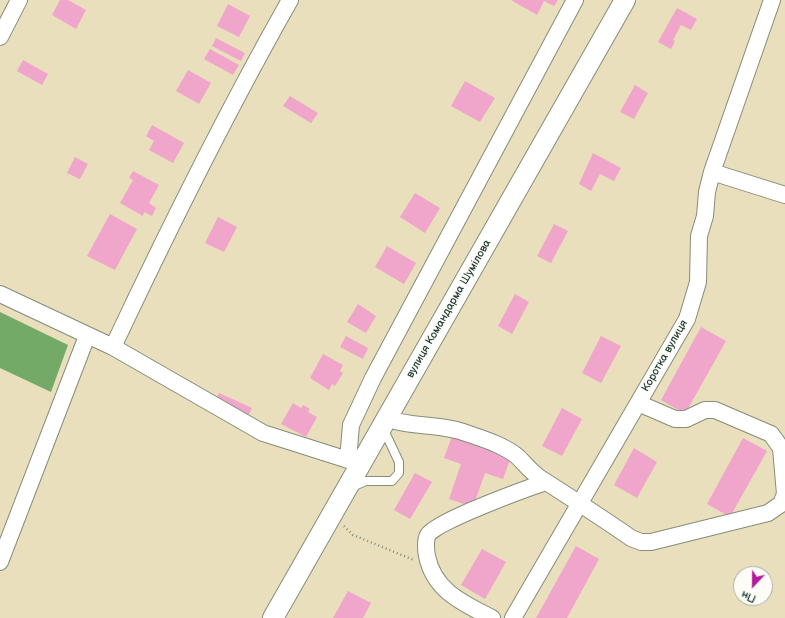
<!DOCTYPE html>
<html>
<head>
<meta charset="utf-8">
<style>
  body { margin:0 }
  #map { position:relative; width:785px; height:618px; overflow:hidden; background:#e9dfbc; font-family:"Balsamiq Sans",sans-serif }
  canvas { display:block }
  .north { position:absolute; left:733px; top:566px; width:40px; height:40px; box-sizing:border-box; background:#fdfcf7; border:1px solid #a4b0a9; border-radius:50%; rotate:202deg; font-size:11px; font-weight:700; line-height:16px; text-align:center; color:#1f3d34 }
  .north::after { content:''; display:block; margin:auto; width:14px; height:18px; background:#b5179e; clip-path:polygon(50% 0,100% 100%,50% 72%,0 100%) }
</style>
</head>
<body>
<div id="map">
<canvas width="785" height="618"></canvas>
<div class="north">Пн</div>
</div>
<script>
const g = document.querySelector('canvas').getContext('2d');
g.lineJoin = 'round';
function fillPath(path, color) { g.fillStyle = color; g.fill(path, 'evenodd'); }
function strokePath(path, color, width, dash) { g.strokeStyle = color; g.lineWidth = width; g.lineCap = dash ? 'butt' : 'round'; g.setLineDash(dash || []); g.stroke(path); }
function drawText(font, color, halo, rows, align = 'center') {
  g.font = font + ' "Balsamiq Sans",sans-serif'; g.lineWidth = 3; g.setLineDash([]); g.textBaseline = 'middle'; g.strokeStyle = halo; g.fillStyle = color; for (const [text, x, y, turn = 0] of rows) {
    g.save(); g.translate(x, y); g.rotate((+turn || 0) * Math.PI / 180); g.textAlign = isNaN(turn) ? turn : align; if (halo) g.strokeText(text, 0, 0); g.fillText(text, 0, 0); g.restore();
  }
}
fillPath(new Path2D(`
  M0,312L68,345L51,392L0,368Z`), '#74aa67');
fillPath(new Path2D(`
  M60,0H68L86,10L76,29L52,15Z
  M511,0H558L554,6L544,1L537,15Z
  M228,4L250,16L239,37L217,26Z
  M677,8L697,19L691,30L681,25L673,40L675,41L671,49L658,42Z
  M216,38L245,53L241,61L212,46Z
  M210,49L239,65L233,75L204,59Z
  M23,60L48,74L42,85L17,71Z
  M188,70L211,83L199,104L176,91Z
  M465,81L495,98L480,122L451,106Z
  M635,85L648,93L634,119L620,112Z
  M290,96L318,113L311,123L283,106Z
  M152,125L184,143L173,163L149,150L154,141L146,136Z
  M593,153L621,168L614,181L600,174L591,191L579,184Z
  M75,157L88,164L80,179L67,173Z
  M133,171L159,185L149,203L156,208L152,216L144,212L143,216L120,203L133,180L129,178Z
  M415,193L440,208L425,233L400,217Z
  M110,214L137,229L115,270L87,256Z
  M218,217L237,227L224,252L205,243Z
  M554,224L568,231L551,263L537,256Z
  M387,246L416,263L404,284L375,267Z
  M515,294L529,302L512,334L498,326Z
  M358,304L376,316L366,333L347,322Z
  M701,327L726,341L685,414L661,400Z
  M346,336L368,348L363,359L340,347Z
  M601,336L621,346L601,383L582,373Z
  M323,354L343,365L340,371L343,373L335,386L332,384L329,390L310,378Z
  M219,393L252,408L247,419L214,403Z
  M293,403L301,408L303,405L310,409L308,412L317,417L306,437L281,424Z
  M562,408L582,419L562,456L542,446Z
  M452,436L511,457L503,479L485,473L473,507L449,499L461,464L444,458Z
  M743,438L767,451L730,517L707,504Z
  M634,448L657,462L637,498L614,485Z
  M415,473L432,482L410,519L394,510Z
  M576,546L599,559L567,618H536Z
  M482,549L506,562L485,599L461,585Z
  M348,591L371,603L363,618H333Z`), '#f0a5ca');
const service = new Path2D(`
  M352,487L366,481H392L399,473V462L383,428`);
const minor = new Path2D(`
  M0,37L19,0
  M712,172L785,195
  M0,294L113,347L263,433L348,460H358
  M113,347C168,230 226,113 290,0
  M386,418C411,428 440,423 466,433C483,439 504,445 518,457C526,465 530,471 540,478C571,498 601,517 631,538L641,542H651L768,513L781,504L785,494L781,448L771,434L715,410H705L686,419H675L638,403
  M348,460L351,425L373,378L575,0
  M0,562L87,336
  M492,618C463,603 434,591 427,556C426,551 425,540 428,535C434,522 528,488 546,482
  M513,618L687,319L698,282L699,236L705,216L707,192L712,172L772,0`);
const tertiary = new Path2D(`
  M273,618L625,0`);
strokePath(service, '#848e78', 10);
strokePath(minor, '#848e78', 18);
strokePath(tertiary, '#848e78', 22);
strokePath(new Path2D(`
  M344,526L353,535L414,560`), '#848e78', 2.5, [1, 3]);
strokePath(service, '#fff', 8);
strokePath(minor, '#fff', 16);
strokePath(tertiary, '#fff', 20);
drawText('11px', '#1f3d34', '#fdfcf7', [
  ["вулиця Командарма Шумілова",449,309,-60],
  ["Коротка вулиця",665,356,-60]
]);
</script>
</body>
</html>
